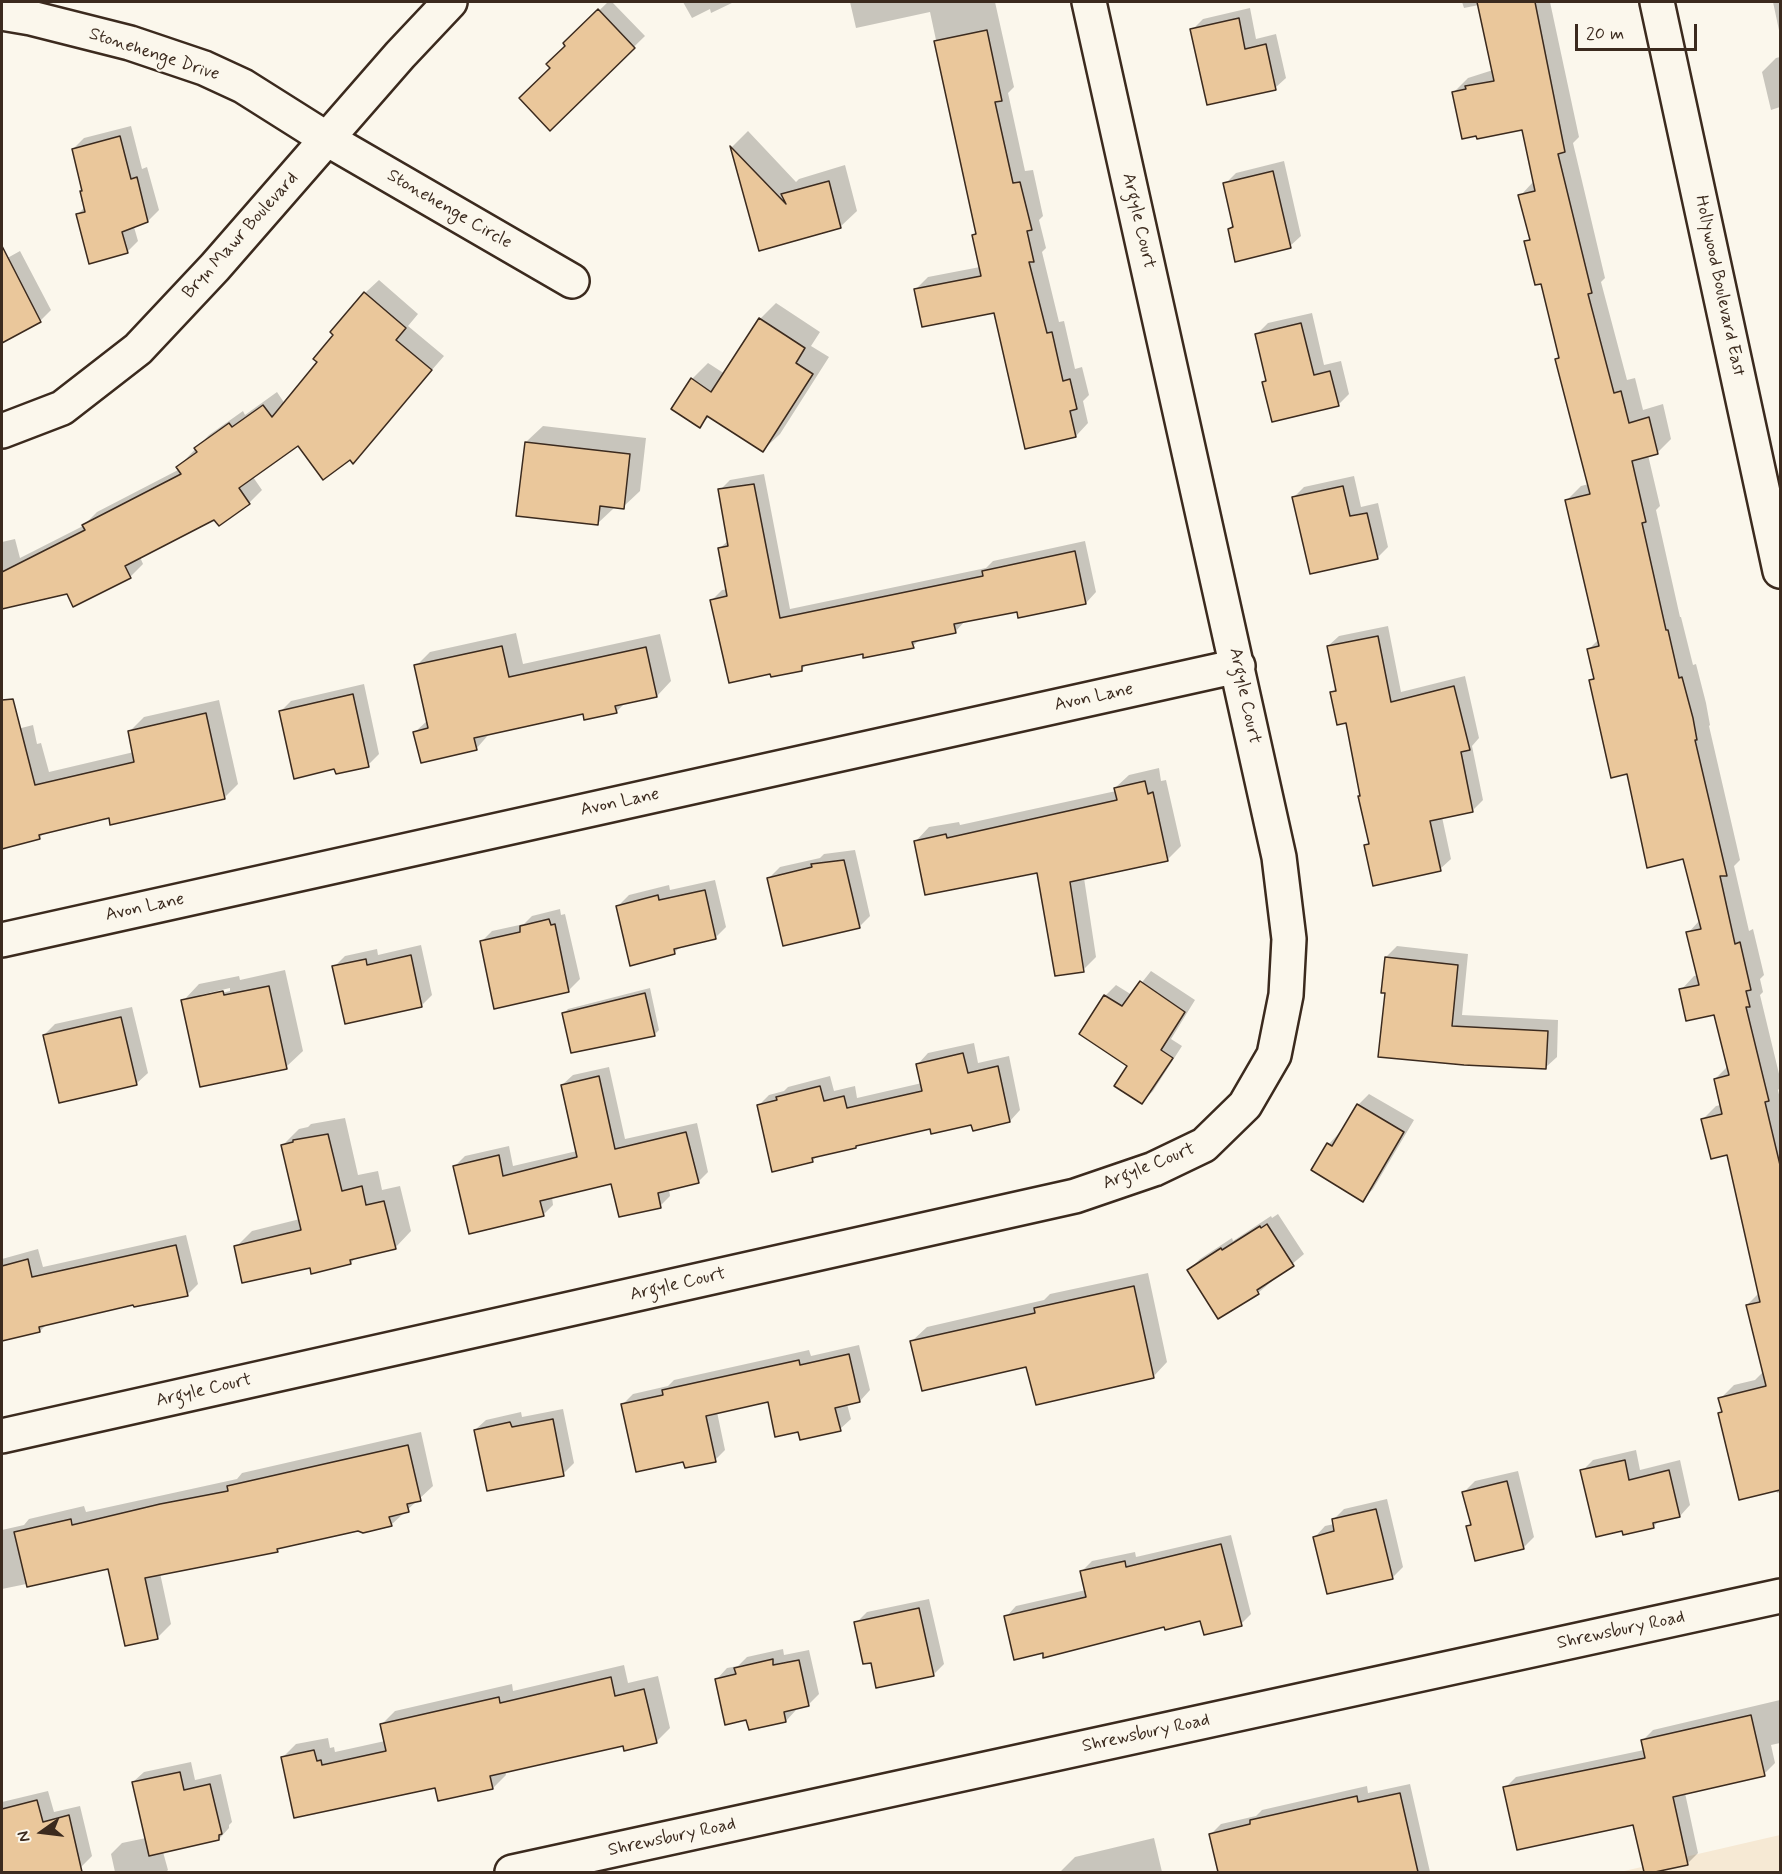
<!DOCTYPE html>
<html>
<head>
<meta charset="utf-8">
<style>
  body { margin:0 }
  #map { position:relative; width:1782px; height:1874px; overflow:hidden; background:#fbf7ec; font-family:Mynerve,sans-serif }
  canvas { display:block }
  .frame { position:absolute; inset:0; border:3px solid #3b2a1e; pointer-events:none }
  .north { position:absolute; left:12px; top:1802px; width:60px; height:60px; -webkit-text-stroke:4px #fbf7ec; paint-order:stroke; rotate:256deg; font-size:16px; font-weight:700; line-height:24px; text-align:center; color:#3b2a1e }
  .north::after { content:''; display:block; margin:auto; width:21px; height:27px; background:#3b2a1e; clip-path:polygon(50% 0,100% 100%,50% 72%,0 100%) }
  .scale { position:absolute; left:1575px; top:24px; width:122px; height:27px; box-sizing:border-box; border:3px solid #3b2a1e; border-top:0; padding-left:8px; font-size:18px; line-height:21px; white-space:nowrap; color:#3b2a1e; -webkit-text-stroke:4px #fbf7ec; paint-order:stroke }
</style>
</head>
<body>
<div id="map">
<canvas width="1782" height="1874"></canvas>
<div class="frame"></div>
<div class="north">N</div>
<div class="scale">20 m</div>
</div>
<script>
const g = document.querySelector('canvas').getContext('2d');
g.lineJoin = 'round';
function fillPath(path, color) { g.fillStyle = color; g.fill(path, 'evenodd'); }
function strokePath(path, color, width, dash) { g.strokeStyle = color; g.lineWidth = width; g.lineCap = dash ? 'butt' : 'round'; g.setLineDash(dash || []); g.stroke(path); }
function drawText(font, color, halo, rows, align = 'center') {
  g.font = font + ' Mynerve,sans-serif'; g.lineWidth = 4.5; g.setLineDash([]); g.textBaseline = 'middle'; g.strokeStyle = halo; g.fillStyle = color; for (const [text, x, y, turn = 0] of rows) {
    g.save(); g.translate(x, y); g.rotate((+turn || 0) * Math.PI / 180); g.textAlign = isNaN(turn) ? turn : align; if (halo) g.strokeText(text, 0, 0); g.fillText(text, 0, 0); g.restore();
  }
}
fillPath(new Path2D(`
  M1780,1835V1872H1620Z`), '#f6e9d4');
fillPath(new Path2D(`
  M608,2H612L645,36L550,129L552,68L567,46L565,43Z
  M683,2H734L711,13L710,9L692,18Z
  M850,2H995L1014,87L1008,93L1025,171L1033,170L1043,216L1039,220L1046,248L1042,252L1059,322L1064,321L1075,369L1082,367L1089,395L1083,401L1088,423L1076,436L995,312L916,289L928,277L980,267L973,236L977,232L930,12L856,28Z
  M1462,2H1550L1579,137L1573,143L1605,278L1601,282L1627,380L1635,378L1643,410L1663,404L1671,439L1657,453L1648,455L1660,506L1656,510L1680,617H1681L1693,665L1696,664L1706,703L1710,725L1709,726L1740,860L1734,866L1749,931L1753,929L1764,975L1760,979L1763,992L1760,995L1780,1078V1088L1778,1090L1780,1099V1492L1777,1493L1776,1489L1720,1414L1723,1411L1720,1399L1734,1385L1755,1380L1764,1371L1747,1305L1759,1293L1729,1153L1702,1120L1716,1106L1721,1105L1715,1079L1728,1066L1715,1013L1681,990L1694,976L1698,975L1688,933L1700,920L1684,857L1628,772L1590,681L1595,676L1589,649L1599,639L1567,500L1581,486L1589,484L1557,360L1560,356L1542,282L1526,242L1531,237L1520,196L1534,181L1524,128L1454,92L1468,78L1493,70L1479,5L1464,8Z
  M1773,2H1780V35Z
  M1250,8L1256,39L1276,34L1286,78L1275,88L1192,30L1203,19Z
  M1780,57V107L1771,110L1762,72L1776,58Z
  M131,126L142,169L147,167L159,210L148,221L134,227L138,241L127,252L77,215L85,207L84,190L73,149L84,138Z
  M748,131L796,182L799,179L845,165L857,211L840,227L760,249L732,147Z
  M1284,161L1301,236L1290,246L1229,229L1234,224L1225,184L1236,173Z
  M20,251L51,310L40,321L2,341V261Z
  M379,280L418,314L408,326L444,356L353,461L350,458L298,444L253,477L262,490L249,503L215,518L140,557L143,564L130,577L2,608V542L15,539L20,558L83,526L97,512L180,469L178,467L209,435L243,411L245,415L277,392L285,404L319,362L365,293Z
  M776,303L820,332L811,346L829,357L780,434L763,450L710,416L699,426L692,379L708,363L725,374L760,319Z
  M1312,313L1324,365L1341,361L1349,394L1338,405L1264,383L1267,379L1257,334L1268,323Z
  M543,426L646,438L640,491L623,507L614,508L597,524L526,442Z
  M764,474L790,609L986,568L993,561L1085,541L1096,592L1086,603L1018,610L965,621L955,632L920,639L913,646L864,653L807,664L802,669L712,600L722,590L728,589L720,548L729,540L720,490L730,480Z
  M1354,476L1361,507L1378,503L1388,547L1377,558L1293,498L1304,487Z
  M1388,626L1401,692L1465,676L1479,738L1472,746L1483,800L1472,811L1442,817L1451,859L1440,869L1366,846L1370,841L1347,721L1332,692L1337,687L1328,646L1339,636Z
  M516,633L523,664L660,634L671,681L657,696L625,703L616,712H584L490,733L476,749L415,732L428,720L416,666L430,652Z
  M364,684L379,754L368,765L335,767L280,712L291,701Z
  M219,700L238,784L224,798L110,817L45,832L39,838L2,847V733L33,725L37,744L41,743L49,772L134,752L130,731L144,717Z
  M1159,768L1161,781L1166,780L1181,846L1167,860L1084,878L1096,957L1083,970L1039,872L916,841L929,827L959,822L960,825L1116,791L1115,788L1129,775Z
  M855,850L870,916L859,927L769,878L780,867L820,858L824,854Z
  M715,880L726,927L715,938L682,945L674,953L618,906L629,895L669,885L670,890Z
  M560,909L561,915L565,914L580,979L569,990L495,1007L481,942L492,931L524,924L532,916Z
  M421,945L432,995L421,1006L334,967L345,956L377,949L378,955Z
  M1397,946L1468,954L1462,1015L1558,1020L1557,1057L1546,1067L1464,1064L1386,992V957Z
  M285,970L303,1051L286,1067L183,1001L199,984L239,976L240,980ZM230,988V991L200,998V995Z
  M1151,971L1195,1000L1171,1039L1182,1046L1153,1091L1142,1102L1129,1066L1081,1033L1105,996L1116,985L1132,995Z
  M650,988L659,1030L654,1035L563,1014L568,1009Z
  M132,1007L148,1073L137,1083L60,1101L44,1035L55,1024Z
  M974,1043L978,1063L1009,1056L1020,1110L1010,1121L931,1127L819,1155L812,1161L758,1106L769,1095L784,1091L788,1087L830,1076L834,1091L855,1086L857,1098L922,1083L918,1064L928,1053Z
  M609,1067L625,1139L697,1123L708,1172L698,1182L669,1189L670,1196L660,1206L612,1183L552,1197L553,1205L543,1215L455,1166L465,1156L509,1146L513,1166L577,1151L562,1085L573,1075Z
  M1369,1094L1414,1120L1373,1189L1363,1200L1313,1170L1329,1144L1339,1133L1341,1134L1358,1105Z
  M345,1118L358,1175L378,1171L382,1190L400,1186L411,1231L395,1248L356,1257L351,1263L311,1266L236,1247L252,1231L300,1219L282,1146L299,1129L308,1127L311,1124Z
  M1278,1214L1304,1254L1258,1293L1218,1317L1189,1270L1200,1259L1232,1238L1233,1241L1271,1216L1272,1218Z
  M186,1235L198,1284L187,1295L134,1303L47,1324L40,1331L2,1340V1259L38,1249L43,1267Z
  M1148,1273L1167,1362L1153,1377L1027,1366L912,1341L927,1327L1044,1300L1050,1294Z
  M859,1345L870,1390L860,1401L847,1404L851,1419L840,1429L799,1431L769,1401L717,1412L725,1450L715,1460H684L622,1405L633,1394L668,1386L674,1380L809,1350L811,1356Z
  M563,1409L574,1463L563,1474L475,1430L486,1420L521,1412L522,1417Z
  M421,1432L433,1486L391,1525L358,1530L281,1546L277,1550L160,1573L171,1624L157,1638L109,1567L2,1589V1530L24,1525L29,1519L84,1506L86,1512L237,1479L242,1473Z
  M1636,1450L1640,1470L1680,1460L1690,1505L1680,1516L1660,1520L1654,1526L1582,1471L1593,1460Z
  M1518,1471L1534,1537L1523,1548L1468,1527L1472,1523L1464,1492L1475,1481Z
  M1387,1499L1403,1567L1392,1578L1315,1537L1325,1526L1334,1524L1333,1520L1344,1509Z
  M1231,1535L1251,1614L1241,1624L1201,1620L1044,1651L1006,1617L1016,1606L1086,1590L1082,1571L1092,1561L1135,1552L1136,1557Z
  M929,1599L944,1664L933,1675L856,1623L867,1612Z
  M783,1649L784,1655L809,1650L819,1694L808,1705L796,1708V1710L786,1721L747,1718L717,1679L727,1668L738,1666L747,1657Z
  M624,1665L628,1683L658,1676L670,1728L656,1742L624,1744L505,1771L506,1775L493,1788L436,1786L296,1816L282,1758L296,1744L328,1738L330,1748L334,1747L335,1752L385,1741L382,1724L395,1711L512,1684L513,1691Z
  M1780,1700V1743L1771,1745L1775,1763L1764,1774L1685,1793L1698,1853L1688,1863L1646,1872L1634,1823L1505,1788L1516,1777L1644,1750L1642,1741L1653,1730Z
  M191,1762L195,1780L221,1774L232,1822L229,1825V1828L219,1839L163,1852L168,1870L166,1872H115L111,1854L122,1843L146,1838L133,1782L144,1772Z
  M1410,1784L1430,1872H1219L1210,1835L1221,1824L1256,1816L1262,1810L1367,1786L1368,1793Z
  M48,1791L54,1812L80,1806L92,1856L81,1867L59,1872H2V1802Z
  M1154,1838L1162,1872H1062L1061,1871L1075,1857Z`), '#0003');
const building = new Path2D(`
  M1477,2H1535L1565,152L1558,154L1592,293L1588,294L1614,393L1621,391L1629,423L1649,417L1658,454L1632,461L1646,522L1642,523L1666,630H1668L1679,678L1682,677L1693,718L1697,740H1695L1727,876H1720L1735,944L1740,942L1751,990L1746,991L1750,1007H1746L1769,1101L1765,1102L1780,1165V1490L1739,1500L1718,1413L1722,1412L1718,1398L1766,1386L1746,1305L1760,1302L1727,1155L1711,1159L1701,1119L1722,1114L1714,1079L1729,1075L1714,1015L1686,1021L1679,989L1699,985L1686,932L1701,929L1683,859L1647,868L1627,774L1611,778L1589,680L1594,679L1587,649L1599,646L1565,500L1590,494L1555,359L1559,358L1541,284L1535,285L1524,241L1530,240L1518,195L1535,191L1522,130L1477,139L1476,136L1462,139L1452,92L1466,89L1465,86L1494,81Z
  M598,9L635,48L550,131L519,98L550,68L546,64L565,46L563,43Z
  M1239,18L1245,49L1266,44L1276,90L1207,105L1190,29Z
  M987,30L1002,101L995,102L1013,183L1020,182L1032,230L1027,231L1034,262H1029L1047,333L1052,332L1063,381L1070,379L1077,409L1070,411L1076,437L1025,449L994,313L922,327L914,289L981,276L972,235L976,234L934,41Z
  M120,136L131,179L137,177L148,222L122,232L128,253L89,264L76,214L85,212L80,191H82L72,149Z
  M730,146L786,204L781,194L829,181L841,228L759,251Z
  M1273,171L1291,248L1235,262L1228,229L1233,227L1223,183Z
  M2,246L41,322L2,343Z
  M364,292L406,328L396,340L432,370L353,464L350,460L323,480L298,446L239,488L250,504L219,526L214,520L125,566L131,578L73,607L67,594L2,609V572L85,530L82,525L181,474L176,467L197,452L194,448L229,423L232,427L263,405L272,417L317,362L313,359L333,335L330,332Z
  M759,318L805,348L796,363L813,374L763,452L707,416L700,428L671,409L691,378L711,392Z
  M1301,323L1314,375L1330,371L1339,406L1272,422L1262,382L1266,381L1255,334Z
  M525,442L630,454L624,509L600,506L598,525L516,516Z
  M754,484L780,618L983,576L982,571L1075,551L1086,604L1018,618L1017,612L954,624L956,633L912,642L914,648L863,658V654L802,666V671L771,677L770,674L729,683L710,600L727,596L718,548L728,546L718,489Z
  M1343,486L1350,516L1367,513L1378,559L1310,574L1292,497Z
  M1378,636L1391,702L1454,686L1470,750L1461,752L1473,812L1430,821L1441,871L1373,886L1364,845L1369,844L1358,796H1360L1346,723L1337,725L1330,692L1336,691L1327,646Z
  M502,646L509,677L646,647L657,697L615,706L617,713L584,720L583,714L474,738L477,750L421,763L413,732L428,728L414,665Z
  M353,694L369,767L336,774L334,769L294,779L279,711Z
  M13,699L35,785L134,762L128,731L206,713L225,799L110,825L109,818L39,835L40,839L2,849V700Z
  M1145,781L1148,794L1153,792L1168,861L1070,882L1084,972L1055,976L1037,873L925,895L914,841L946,834L947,838L1117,800L1114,788Z
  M844,860L860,928L783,946L767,878L812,867L811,864Z
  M705,890L716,939L674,949L675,954L630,966L616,906L658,895L659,900Z
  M549,919L551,925L555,924L569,992L494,1009L480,941L520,932V926Z
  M411,955L422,1007L345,1024L332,966L366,959L367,965Z
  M1385,957L1458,965L1452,1026L1548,1031L1546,1069L1464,1065L1378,1057L1385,993H1381Z
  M1140,981L1185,1012L1161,1050L1173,1058L1142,1104L1114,1086L1127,1066L1079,1034L1104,995L1122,1006Z
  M269,986L287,1069L200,1087L181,1000L223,991L224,995Z
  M645,993L655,1036L571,1053L562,1013Z
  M121,1017L137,1085L59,1103L43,1035Z
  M963,1053L968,1073L998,1066L1010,1122L973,1131L971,1125L931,1134L930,1129L856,1146V1148L812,1158L813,1162L772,1172L757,1105L777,1100L776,1097L820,1086L824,1101L844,1096L847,1108L922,1091L916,1064Z
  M599,1076L615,1149L686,1132L699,1183L658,1193L661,1208L619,1217L611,1184L540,1201L544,1216L469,1234L453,1166L499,1155L503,1176L577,1157L561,1085Z
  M1357,1104L1404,1132L1363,1202L1311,1170L1327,1143L1332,1146Z
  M328,1134L342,1191L362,1186L366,1205L384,1201L396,1249L350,1260L351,1264L311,1274L310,1268L242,1283L234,1246L301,1230L281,1145L293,1142V1140Z
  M1267,1224L1294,1266L1257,1290L1259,1294L1218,1319L1187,1270L1221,1248L1222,1250L1260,1226L1261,1228Z
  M176,1245L188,1296L134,1307L133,1305L39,1327L40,1332L2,1341V1266L28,1259L32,1277Z
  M1134,1286L1154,1378L1036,1405L1026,1367L922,1391L910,1341L1035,1313L1034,1308Z
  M849,1354L860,1402L835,1408L841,1431L800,1440L798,1432L775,1437L768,1402L706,1416L716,1462L685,1468L683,1462L636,1472L621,1404L663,1395L662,1390L799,1360L800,1365Z
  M553,1419L564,1476L487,1491L474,1430L510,1422L512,1427Z
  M408,1445L421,1501L407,1504L409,1512L389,1517L392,1526L363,1533L358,1531L277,1549L278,1552L145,1578L158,1639L125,1646L108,1569L27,1587L14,1532L71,1519L72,1525L160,1504L228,1491L227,1486Z
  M1625,1460L1629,1480L1669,1470L1680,1517L1653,1523L1654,1528L1623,1535L1622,1531L1596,1537L1580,1470Z
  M1507,1481L1524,1549L1475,1561L1466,1526L1471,1525L1462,1492Z
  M1376,1509L1393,1579L1327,1594L1313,1537L1334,1531L1332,1519Z
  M1221,1544L1242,1626L1204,1635L1200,1621L1165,1630L1164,1627L1043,1658V1653L1014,1660L1004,1616L1086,1597L1080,1571L1125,1561L1126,1567Z
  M919,1608L934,1676L876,1688L871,1663L863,1664L854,1622Z
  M773,1659V1665L799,1660L809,1706L784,1712L786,1722L749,1730L746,1720L725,1725L715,1679L736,1674L734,1668Z
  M611,1677L615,1696L644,1689L657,1743L624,1751L623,1746L490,1776L493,1789L438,1801L435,1788L294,1818L281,1757L314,1750L317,1761L321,1760L322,1765L386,1751L380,1724L499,1697L500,1703Z
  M1751,1715L1765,1776L1673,1797L1688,1865L1655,1872H1644L1633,1825L1517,1850L1503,1787L1645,1758L1641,1740Z
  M180,1772L184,1790L210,1784L222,1834L219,1835V1840L149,1856L132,1782Z
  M1400,1793L1418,1872H1218L1209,1834L1250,1824V1820L1357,1796L1358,1802Z
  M37,1800L43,1822L69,1815L82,1872H2V1809Z`);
fillPath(building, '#eac79b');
strokePath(building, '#3b2a1e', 1.5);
const minor = new Path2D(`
  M2,13L31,18L130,43L204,68L243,86L327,139L572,281
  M2,431L62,408L138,349L215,267L400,55L450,2
  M2,940L1238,666
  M2,1436L1075,1196L1154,1169L1204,1145L1245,1105L1274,1055L1286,995L1289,939L1279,857L1089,2
  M512,1872L1780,1596`);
const tertiary = new Path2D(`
  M1657,2L1780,571`);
strokePath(minor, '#3b2a1e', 38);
strokePath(tertiary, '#3b2a1e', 38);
strokePath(minor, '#fbf7ec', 33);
strokePath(tertiary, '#fbf7ec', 33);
drawText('18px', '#3b2a1e', '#fbf7ec', [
  ["Stonehenge Drive",154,55,18],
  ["Stonehenge Circle",449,210,30],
  ["Argyle Court",1138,221,77],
  ["Bryn Mawr Boulevard",241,236,-48],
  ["Hollywood Boulevard East",1719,286,78],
  ["Argyle Court",1244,696,78],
  ["Avon Lane",1094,698,-12],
  ["Avon Lane",620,803,-12],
  ["Avon Lane",145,908,-12],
  ["Argyle Court",1149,1167,-22],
  ["Argyle Court",678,1285,-13],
  ["Argyle Court",204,1391,-13],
  ["Shrewsbury Road",1621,1631,-12],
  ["Shrewsbury Road",1146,1734,-12],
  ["Shrewsbury Road",672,1838,-12]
]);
</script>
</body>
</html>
